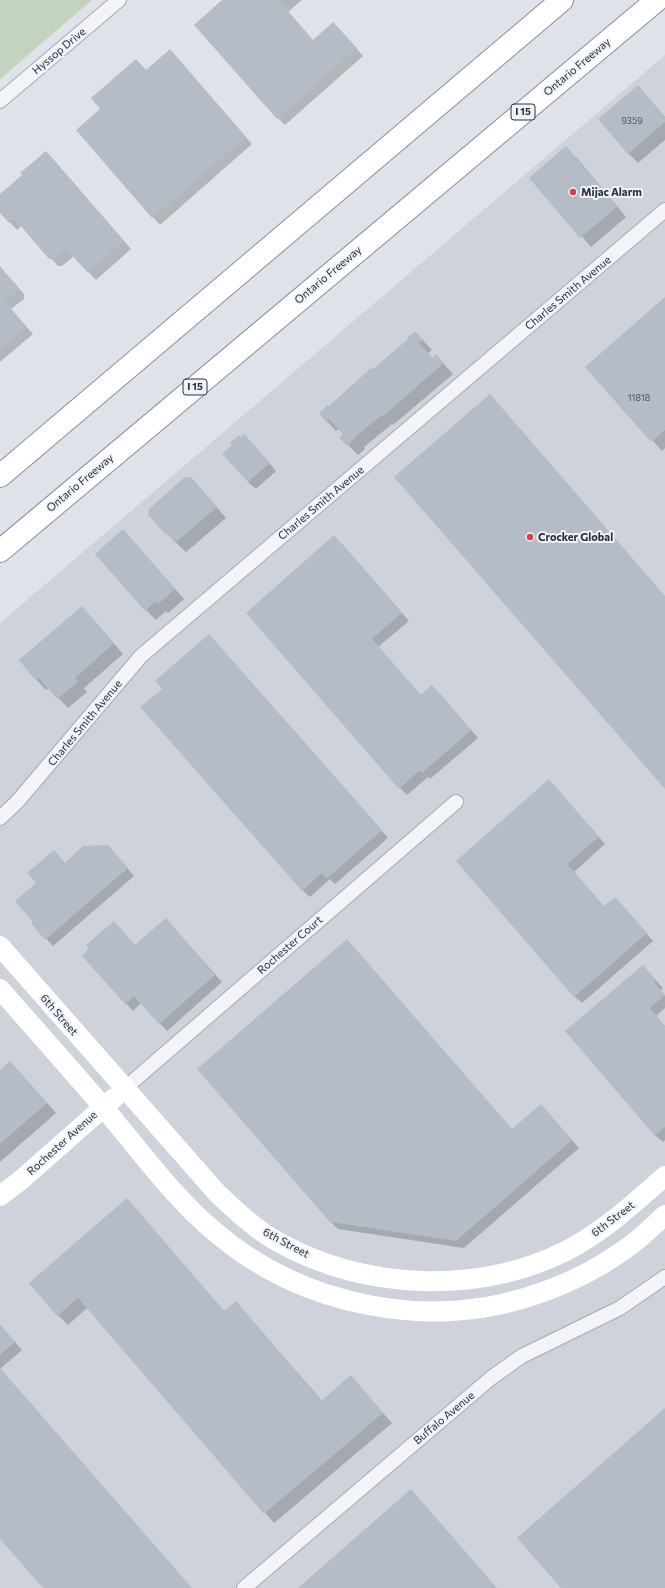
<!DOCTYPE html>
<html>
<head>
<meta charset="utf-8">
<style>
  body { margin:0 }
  canvas { display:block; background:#dfe3e9 }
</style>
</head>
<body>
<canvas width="665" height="1588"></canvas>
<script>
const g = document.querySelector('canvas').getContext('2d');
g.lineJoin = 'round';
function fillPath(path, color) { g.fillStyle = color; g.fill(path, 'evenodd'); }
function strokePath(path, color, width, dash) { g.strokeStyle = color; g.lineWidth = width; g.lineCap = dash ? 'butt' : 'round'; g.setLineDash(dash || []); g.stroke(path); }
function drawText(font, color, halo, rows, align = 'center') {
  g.font = font + ' Commissioner,sans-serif'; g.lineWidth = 4; g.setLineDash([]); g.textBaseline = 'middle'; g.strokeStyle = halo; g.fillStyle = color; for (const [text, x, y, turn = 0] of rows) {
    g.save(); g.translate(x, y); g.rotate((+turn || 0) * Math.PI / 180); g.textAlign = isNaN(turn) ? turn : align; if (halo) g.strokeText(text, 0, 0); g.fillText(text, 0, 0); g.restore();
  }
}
fillPath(new Path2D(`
  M665,55V1588H0V623Z`), '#cdd2db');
fillPath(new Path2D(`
  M0,0H92L0,79Z`), '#c4d3c0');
fillPath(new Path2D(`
  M224,0H302L288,12L314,41L341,31L363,56L285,125L278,118Z
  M177,58L252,144L160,225L153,217L102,109L146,71Z
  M638,86L665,117V140L638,163L628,153Z
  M576,157L626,217L591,247L531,178Z
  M53,159L131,249L96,280L74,256L62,266H58L22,225L17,230L0,212V196L23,175Z
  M0,267L24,294V299L11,309L33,334L0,362Z
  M665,299V448L662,451L587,367Z
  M415,332L432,350L428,353L432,359L436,356L453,374L393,425L392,424L364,447L365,449L358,455L348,445L344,434L339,428L336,431L327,421L329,408L409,339Z
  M252,443L276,471L256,489L248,482Z
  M191,478L226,518L186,552L166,533Z
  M133,541L184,599L168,613L166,611L156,620L146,610Z
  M342,544L409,621L378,647L421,696L440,694L478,738L430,779L428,777L407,795L400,788Z
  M82,607L123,654L84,688L87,692L68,708L49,688L46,690L37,680Z
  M209,635L388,838L335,884L330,879L310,897L302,890L163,689Z
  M556,788L605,844L574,872L604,907L622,905L653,941L582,1003L574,996Z
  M115,854L134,876L53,946L32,923L65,863Z
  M173,927L222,982L167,1031L141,1003L133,1011L83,956L91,949L135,946Z
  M643,966L663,988L660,990L665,996V1008L656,1016L665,1026V1140L663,1142L655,1135Z
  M10,1062L56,1113L0,1162V1071Z
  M548,1113L579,1148L464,1248L338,1229L331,1222Z
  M127,1200L224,1311L236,1302L322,1401L360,1387L392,1423L274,1523L88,1307L68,1325L58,1315Z
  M0,1325L22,1350L0,1369L191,1588H44L0,1537Z`), '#0003');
fillPath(new Path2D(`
  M222,0H278L313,40L333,22L357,48L277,119L194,25Z
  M170,49L246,137L152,218L76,130L100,109L91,98L136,59L146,70Z
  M638,85L665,117V122L628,154L598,119Z
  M566,146L617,207L580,238L529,178Z
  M46,151L124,241L88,273L66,249L55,259H49L14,218L9,223L0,213V194L22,175L20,173Z
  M0,266L17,286V291L5,302L26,326L0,349Z
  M665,297V430L651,442L585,367Z
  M415,331L423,340L419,343L432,358L436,354L444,363L383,416L382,415L355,437V439L347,446L339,437L343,434L329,419L326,422L319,413L328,405L329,406L371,368L373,369L408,339L407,338Z
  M490,394L665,596V789L394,477Z
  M244,434L270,463L248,482L222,454L232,445L230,443L239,435L241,437Z
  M185,477H191L217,507L175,543L167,533L165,534L148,515L149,509Z
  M123,529L175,589L158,604L156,601L145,611L95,554Z
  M334,535L402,613L372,639L421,695L432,685L471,730L422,773L420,770L399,789L246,613Z
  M82,606L114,643L75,678L78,682L57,699L39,678L36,681L19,660Z
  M209,634L382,830L327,878L322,873L302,891L140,707L162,689L155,681Z
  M549,779L599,837L567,864L604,906L615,897L647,933L574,997L456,861Z
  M108,845L128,868L45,940L31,923L33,922L15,901L36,883L27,873L54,850L65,863L83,846Z
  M166,918L215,975L159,1024L134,996L125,1004L82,956L89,949L86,945L114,921L135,945Z
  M347,939L512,1129L541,1104L572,1140L456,1241L330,1222L197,1069Z
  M643,965L656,980L654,982L665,995L650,1008L665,1026V1127L655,1136L565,1031Z
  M10,1061L47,1103L0,1144V1070Z
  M127,1198L224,1311L236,1301L321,1401L351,1375L383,1413L264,1514L78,1298L57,1316L29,1283Z
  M0,1325L15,1342L0,1355Z
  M0,1368L192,1588H43L0,1539Z
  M665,1408V1588H561L517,1538Z
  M411,1489L497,1588H298Z`), '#b6bcc6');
const street = new Path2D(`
  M0,101L119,0
  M0,818L17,802L141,656L665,210
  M124,1089L456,802
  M244,1588L491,1378L522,1356L620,1308L665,1277`);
const highway = new Path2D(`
  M0,476L562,0
  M0,551L657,0`);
strokePath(street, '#a4aab3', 16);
strokePath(highway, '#868fa0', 24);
strokePath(street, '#f2f4f7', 14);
strokePath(new Path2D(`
  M0,946L217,1193C236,1211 255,1229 278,1242C365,1290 477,1295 566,1251C603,1232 634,1203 665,1176
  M0,989C34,1028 69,1067 103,1107C139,1149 172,1196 215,1232C303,1307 431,1332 540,1293C572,1282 604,1265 631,1245C643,1236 654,1225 665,1215
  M0,1196L21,1180L114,1098`), '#fff', 20);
strokePath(highway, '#fff', 22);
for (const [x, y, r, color] of [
  [573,192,4,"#d14151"],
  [530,537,4,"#d14151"]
]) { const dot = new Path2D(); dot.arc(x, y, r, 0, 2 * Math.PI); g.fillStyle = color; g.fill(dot); strokePath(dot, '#eff2f6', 1.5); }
drawText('9px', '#4c5362', null, [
  ["9359",632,121],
  ["11818",639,398]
]);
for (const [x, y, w] of [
  [523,112,24],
  [195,387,24]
]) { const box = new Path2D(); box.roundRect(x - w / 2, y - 8, w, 16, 3); g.fillStyle = '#eff2f6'; g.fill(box); strokePath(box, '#283041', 1); }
drawText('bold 10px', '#283041', null, [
  ["I 15",523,112],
  ["I 15",195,387]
]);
drawText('11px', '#283041', '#eff2f6', [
  ["Hyssop Drive",59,51,-40],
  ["Ontario Freeway",577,67,-40],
  ["Ontario Freeway",328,275,-40],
  ["Charles Smith Avenue",568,293,-40],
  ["Ontario Freeway",80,483,-40],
  ["Charles Smith Avenue",321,503,-40],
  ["Charles Smith Avenue",85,723,-50],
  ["Rochester Court",290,945,-41],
  ["6th Street",59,1015,49],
  ["Rochester Avenue",62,1143,-42],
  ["6th Street",613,1219,-37],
  ["6th Street",286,1243,28],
  ["Buffalo Avenue",444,1418,-40]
]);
drawText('bold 11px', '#283041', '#eff2f6', [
  ["Mijac Alarm",581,192],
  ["Crocker Global",538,537]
], 'left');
</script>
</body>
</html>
